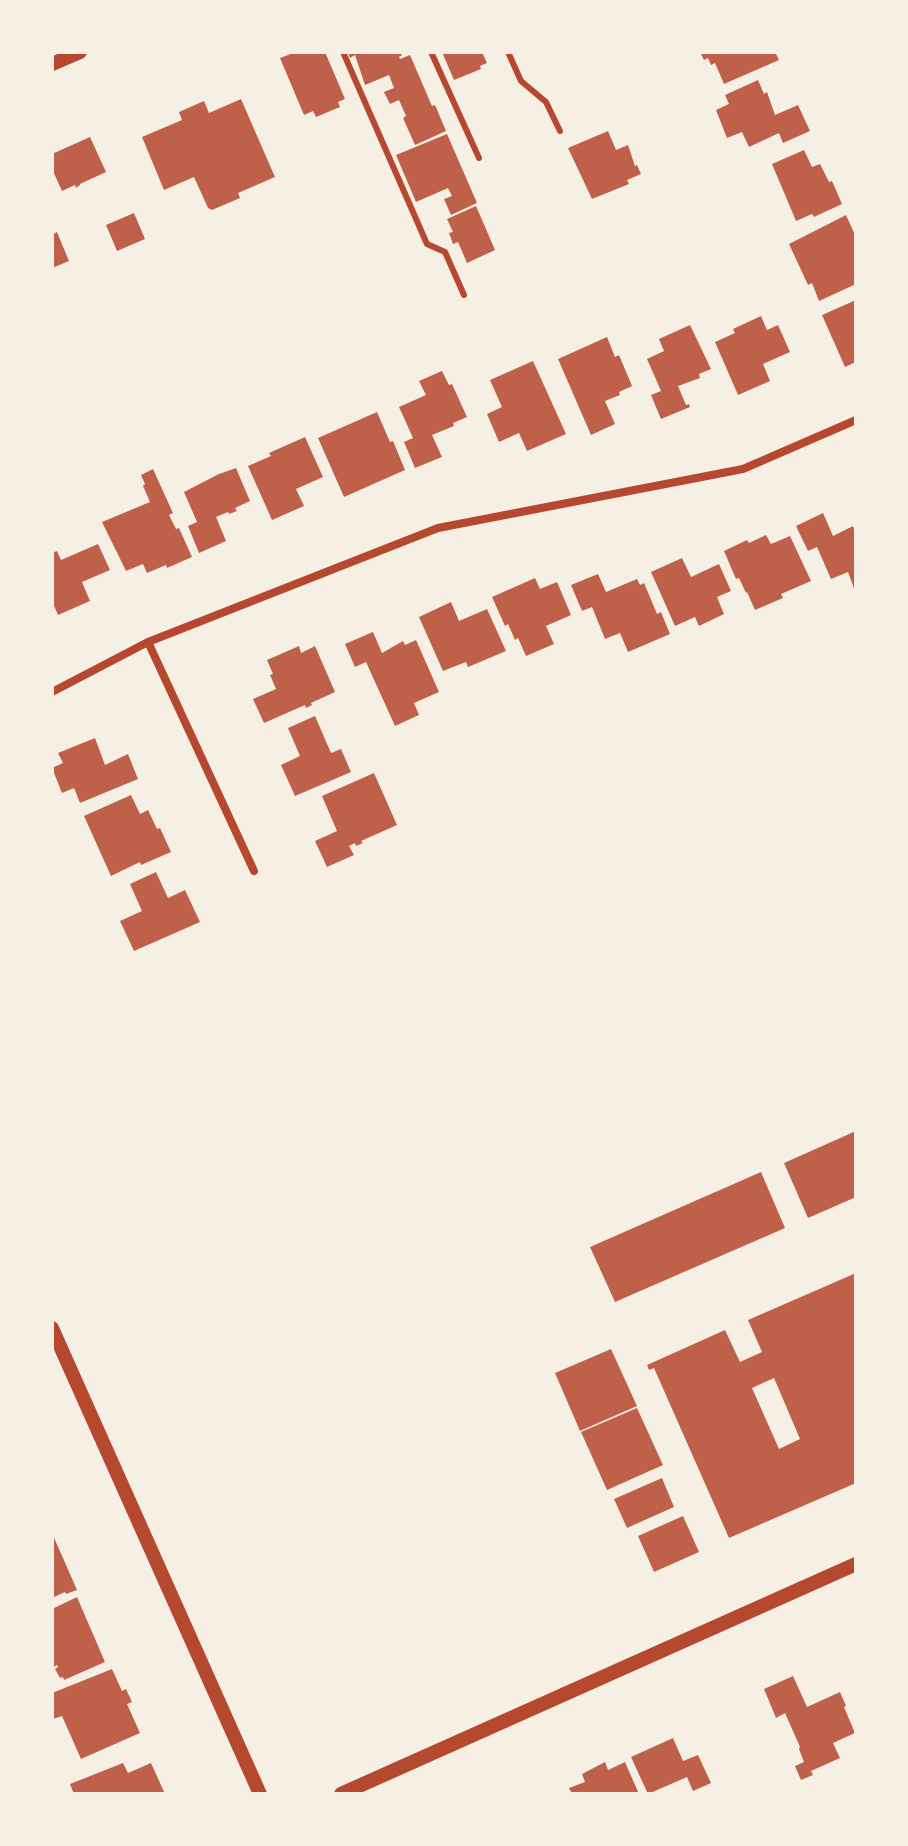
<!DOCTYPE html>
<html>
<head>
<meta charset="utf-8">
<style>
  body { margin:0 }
  #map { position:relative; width:908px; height:1846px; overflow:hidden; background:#f6efe4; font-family:Manrope,sans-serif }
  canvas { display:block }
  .frame { position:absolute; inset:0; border:54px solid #f6efe4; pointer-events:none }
</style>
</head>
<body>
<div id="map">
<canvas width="908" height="1846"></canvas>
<div class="frame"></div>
</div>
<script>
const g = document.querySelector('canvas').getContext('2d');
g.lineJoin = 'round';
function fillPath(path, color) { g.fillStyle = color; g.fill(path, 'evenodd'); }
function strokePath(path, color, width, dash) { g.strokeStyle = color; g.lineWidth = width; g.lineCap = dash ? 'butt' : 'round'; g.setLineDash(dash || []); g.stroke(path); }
fillPath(new Path2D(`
  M296,52H325L345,99L338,102L340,107L316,117L313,111L304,115L280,58Z
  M348,52H401L402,55L399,57L400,59L410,55L432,106L435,105L446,131L415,145L403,118L406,116L399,100L390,104L384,92L394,88L389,75L365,85L355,55L350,58Z
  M442,52H482L487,63L480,66L481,69L454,80Z
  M700,52H775L779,60L724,84L715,63L711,65L708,58L704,60Z
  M758,80L764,94L767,92L775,115L798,105L810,131L783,143L779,133L749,147L742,132L727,138L716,110L729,104L725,95Z
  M241,99L275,177L238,193L240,198L212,210L208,208L194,177L164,190L142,137L182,120L179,112L204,101L209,113Z
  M608,131L616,150L628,145L635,166L637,165L641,174L627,180L629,184L592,199L568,148Z
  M447,134L477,203L451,215L444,199L452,196L448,188L416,202L396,155Z
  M90,137L106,172L80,184V185L76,188L75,185L62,191L52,169V154Z
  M804,150L812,167L820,164L829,182L832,181L842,204L814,217L812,214L796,221L772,164Z
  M476,206L495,250L467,263L458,242L453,244L449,233L453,232L447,219Z
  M134,213L145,239L117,251L106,225Z
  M846,215L856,237V284L819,301L812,283L808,285L789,244Z
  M57,232L69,261L52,268V235Z
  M856,300V362L845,367L822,315Z
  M761,316L767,330L778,325L790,352L763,364L770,381L738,395L715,342L735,333L733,329Z
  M690,325L711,369L699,374L700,378L678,386L686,405L689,404L690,407L661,419L651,395L661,391L647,359L664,351L659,339Z
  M607,337L615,357L619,355L632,386L619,392L620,395L605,401L615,424L591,435L558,359Z
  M533,361L566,434L527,451L519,433L499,442L487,414L502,407L490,380Z
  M442,371L449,385L452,384L467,417L453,423L454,426L432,435L442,457L415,468L404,442L413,438L399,407L426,395L419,381Z
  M377,412L390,442L393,441L405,470L344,497L318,438Z
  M305,437L323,477L296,489L304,506L272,520L248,466L271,456L269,453Z
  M236,468L250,501L235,508L237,511L229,514L228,512L216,517L226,541L199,553L188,526L197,522L184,492L219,474Z
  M153,469L173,513L169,515L176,529L179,528L192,557L167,568L166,565L147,573L143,564L126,571L102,522L150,502L143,486L145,484L141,475Z
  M823,513L833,536L853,526L854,529L856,528V594L848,572L831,579L817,547L808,551L796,526Z
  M766,535L771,544L790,536L811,581L781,594L783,598L755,610L747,592L746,593L739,578L736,579L724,551L747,540L749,543Z
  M98,544L110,570L82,582L90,601L58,615L52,601V553L57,551L61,560Z
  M682,558L691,577L719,564L731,591L717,597L724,614L699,626L695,617L675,626L651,572Z
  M598,574L606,592L637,579L640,585L644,583L657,614L661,612L670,634L628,652L620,633L605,639L592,607L582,611L571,585Z
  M535,578L540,589L557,582L571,615L546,626L554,644L526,656L518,638L515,640L508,624L505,626L492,597Z
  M451,602L459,621L487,609L506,651L468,667L466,662L443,671L419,617Z
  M373,632L382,653L403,641L405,645L416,640L439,692L414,703L419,715L395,726L366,662L355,667L345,644Z
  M299,646L301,653L315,646L335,692L311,703L312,705L306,708L305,705L264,723L253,699L276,689L270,675L273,674L267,660Z
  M315,716L331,753L341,749L351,772L295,796L281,765L300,756L288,728Z
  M95,738L105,765L128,754L138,779L80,803L74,788L62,793L52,768L63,763L58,753Z
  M374,773L397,825L361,841L363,843L356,846L355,843L349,846L354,855L327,867L315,841L337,831L322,796Z
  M131,795L140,814L148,810L157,829L160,828L171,852L141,865L140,862L111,876L84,816Z
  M156,872L168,898L185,890L200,922L134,951L120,921L142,911L130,884Z
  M856,1131V1197L808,1218L784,1163Z
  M761,1172L785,1228L615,1302L590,1247Z
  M856,1273V1483L729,1538L654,1368L649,1370L647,1365L725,1330L740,1362L762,1352L748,1320ZM774,1378L800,1439L779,1449L752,1388Z
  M611,1349L637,1406L580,1431L555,1373Z
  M637,1408L663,1465L607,1490L581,1432Z
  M662,1478L674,1507L627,1528L614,1499Z
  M683,1516L699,1552L654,1572L638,1536Z
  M52,1533L77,1590L66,1594L65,1592L52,1598Z
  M77,1597L105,1662L64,1680L63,1677L60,1678L55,1669L58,1667L57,1665L52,1668V1609Z
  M112,1669L122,1691L126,1689L132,1702L127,1704L140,1733L81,1759L62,1716L53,1719L52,1693Z
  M793,1676L807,1707L840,1692L846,1706L844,1707L855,1733L833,1743L840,1758L811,1771L813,1775L801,1780L795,1766L804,1762L799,1749L800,1747L785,1713L776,1718L764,1689Z
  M673,1738L683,1761L698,1755L711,1783L693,1791L687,1777L648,1794L631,1757Z
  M605,1762L608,1770L625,1762L639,1794H572L569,1788L585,1782L582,1774Z
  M123,1763L128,1773L151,1763L165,1794H74L70,1784Z`), '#bf614a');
strokePath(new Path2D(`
  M343,52L427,244L445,252L464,295
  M431,52L479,158
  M508,52L521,81L546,102L560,131`), '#b5482f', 6);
strokePath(new Path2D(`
  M148,642L254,871
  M52,692L148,642L438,528L743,469L856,420`), '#b5482f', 8);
strokePath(new Path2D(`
  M52,64L80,52
  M52,1328L260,1794
  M341,1794L856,1564`), '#b5482f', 14);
</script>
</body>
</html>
